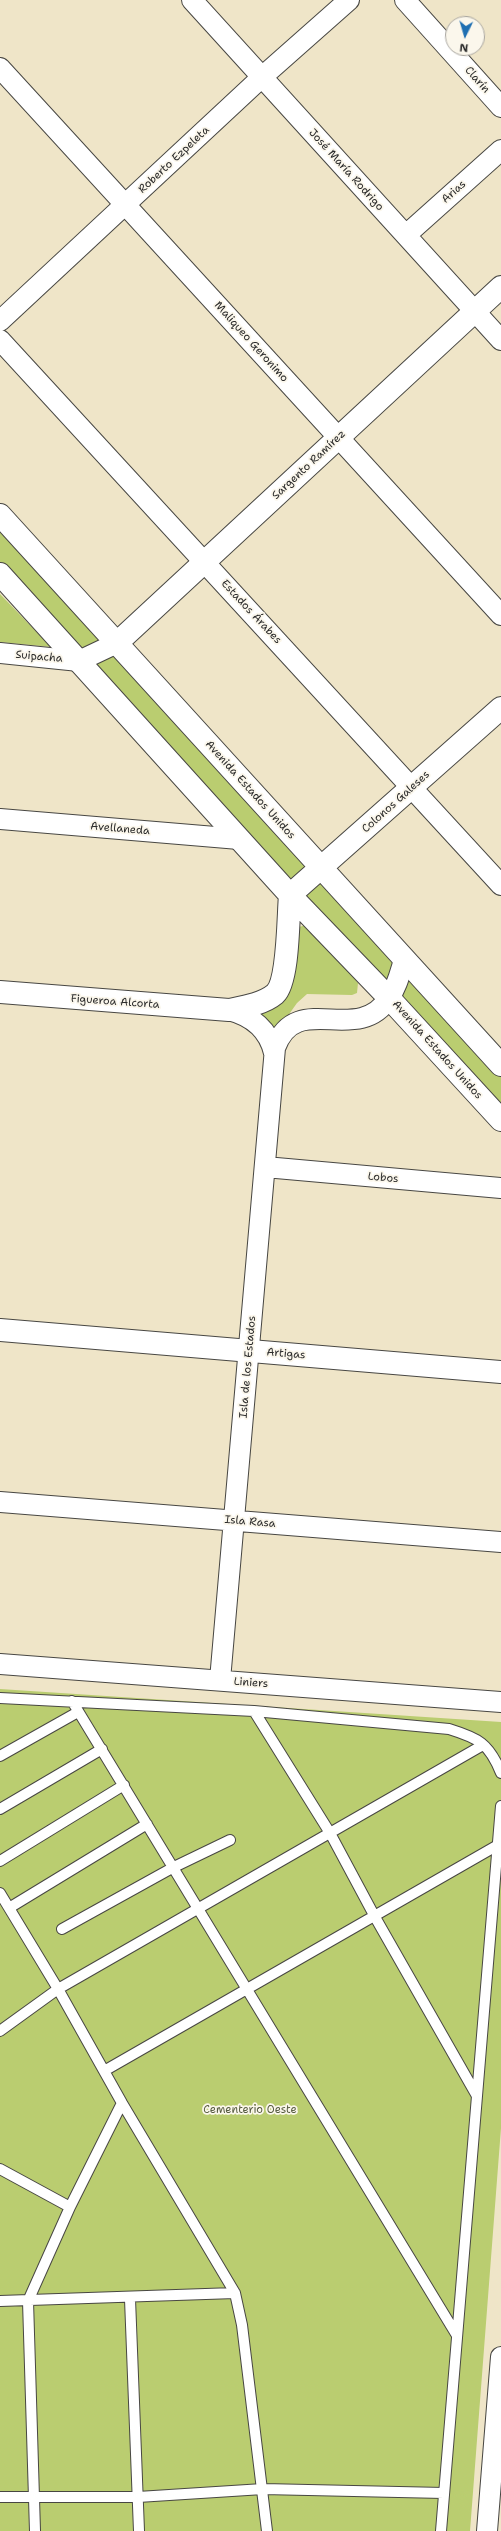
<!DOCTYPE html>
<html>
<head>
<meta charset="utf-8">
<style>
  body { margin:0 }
  #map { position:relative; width:501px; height:2531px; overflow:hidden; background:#efe5c8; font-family:"Shantell Sans",sans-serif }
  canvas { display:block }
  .north { position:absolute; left:445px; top:16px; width:40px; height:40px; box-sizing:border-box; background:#fbf7ec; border:1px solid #a8a59f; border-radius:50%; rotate:185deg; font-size:11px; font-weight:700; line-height:16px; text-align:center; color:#2b2b2b }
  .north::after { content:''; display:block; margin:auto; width:14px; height:18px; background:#1f6fb2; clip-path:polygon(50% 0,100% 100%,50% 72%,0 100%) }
</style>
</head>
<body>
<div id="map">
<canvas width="501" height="2531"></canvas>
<div class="north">N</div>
</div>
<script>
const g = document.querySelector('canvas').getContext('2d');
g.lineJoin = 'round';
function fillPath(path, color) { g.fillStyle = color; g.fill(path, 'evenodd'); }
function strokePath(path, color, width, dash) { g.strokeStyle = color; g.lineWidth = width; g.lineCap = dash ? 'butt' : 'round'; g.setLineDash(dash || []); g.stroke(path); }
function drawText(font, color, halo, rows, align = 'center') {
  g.font = font + ' "Shantell Sans",sans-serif'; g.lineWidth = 3.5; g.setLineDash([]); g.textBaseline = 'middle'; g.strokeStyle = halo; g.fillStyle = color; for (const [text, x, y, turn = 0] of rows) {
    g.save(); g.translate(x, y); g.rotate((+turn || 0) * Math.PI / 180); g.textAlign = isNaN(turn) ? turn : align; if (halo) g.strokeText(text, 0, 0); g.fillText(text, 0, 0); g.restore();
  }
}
fillPath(new Path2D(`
  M0,515L501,1065V1120L0,574Z
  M0,594L51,647L0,642Z
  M306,925L311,927L358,983L357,993L352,995L307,994L297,1003L275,1034L253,1009C262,1007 274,1005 282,1000C298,989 293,947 299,927Z
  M0,1689L501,1722V2128L470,2531H0Z`), '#bacd70');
const lane = new Path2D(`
  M0,1698L254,1711L449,1729C478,1738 489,1743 501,1773
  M72,1701L456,2334
  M254,1711L330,1833L375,1917L477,2096
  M0,1756L78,1712
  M0,1809L102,1749
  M0,1861L124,1785
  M0,1893L58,1989L122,2103L235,2293L242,2325L267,2531
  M9,1908L147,1824
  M62,1929L174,1867L230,1840
  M0,2031L58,1989L483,1745
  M104,2071L498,1845
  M0,2169L70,2207
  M130,2299L139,2531
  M0,2301L235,2293
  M0,2497H138L263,2489L444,2493
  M35,2531L28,2301L70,2207L122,2103
  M441,2531L501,1806`);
const street = new Path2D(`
  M192,0L501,340
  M405,0L501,107
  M0,68L501,615
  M406,235L501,150
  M0,321L262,77L349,0
  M0,340L501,885
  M0,653L79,661L117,643
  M0,819L239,839
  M229,1010C252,1016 269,1030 274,1053
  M265,1167L501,1188
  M0,1502L501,1542
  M0,1664L501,1702
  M220,1680L275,1048C296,989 357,1047 389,998C397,987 400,973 404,960
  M487,2531L501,2357`);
const secondary = new Path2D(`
  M0,515L501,1065
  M0,574L290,895L389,998L501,1120
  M117,643L501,287
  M290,895L501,708
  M0,992L229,1010C244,1007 263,1004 275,994C289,981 288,915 290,895
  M0,1330L501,1372`);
strokePath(lane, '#484743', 12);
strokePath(street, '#484743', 22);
strokePath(secondary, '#484743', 24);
strokePath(lane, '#fff', 10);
strokePath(street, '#fff', 20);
strokePath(secondary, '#fff', 22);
drawText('11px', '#2b2b2b', '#fbf7ec', [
  ["Clarín",477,80,48],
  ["Roberto Ezpeleta",174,160,-43],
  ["José María Rodrigo",346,170,48],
  ["Arias",454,192,-42],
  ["Maliqueo Geronimo",251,342,48],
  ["Sargento Ramírez",309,465,-43],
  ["Estados Árabes",251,612,47],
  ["Suipacha",39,657,5],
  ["Avenida Estados Unidos",250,790,48],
  ["Colonos Galeses",396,802,-42],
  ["Avellaneda",120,829,5],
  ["Figueroa Alcorta",115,1002,4],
  ["Avenida Estados Unidos",437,1050,48],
  ["Lobos",383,1178,5],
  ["Artigas",286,1354,5],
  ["Isla de los Estados",248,1367,-85],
  ["Isla Rasa",250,1522,5],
  ["Liniers",251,1683,4]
]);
drawText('11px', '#565c40', '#fbf7ec', [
  ["Cementerio Oeste",250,2110]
]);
</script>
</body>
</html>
